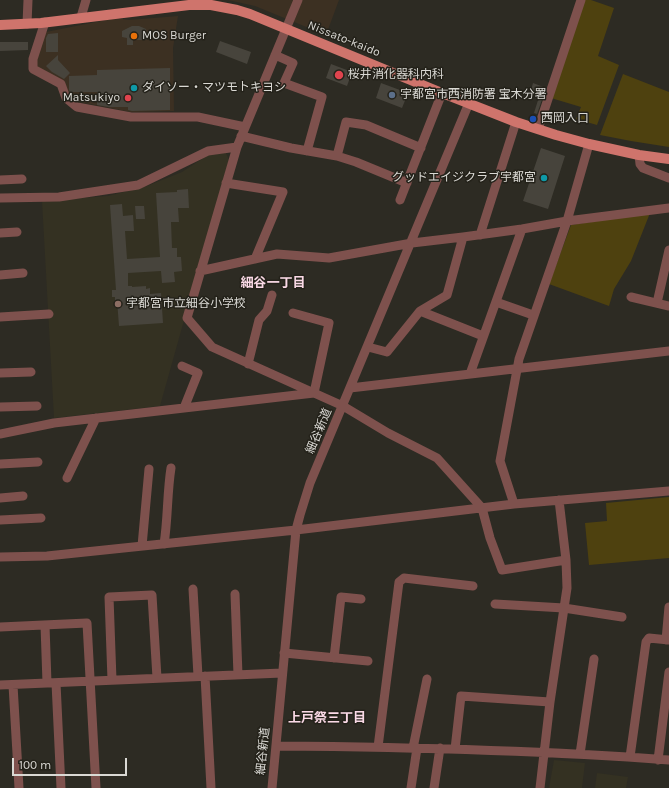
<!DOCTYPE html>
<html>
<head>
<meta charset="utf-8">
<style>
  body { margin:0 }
  #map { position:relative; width:669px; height:788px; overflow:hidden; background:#2d2b23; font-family:Karla,sans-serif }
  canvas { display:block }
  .scale { position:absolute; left:12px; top:758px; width:115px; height:18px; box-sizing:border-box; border:2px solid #dad9d4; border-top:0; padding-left:5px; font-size:12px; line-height:14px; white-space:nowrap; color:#dad9d4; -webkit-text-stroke:3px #24221a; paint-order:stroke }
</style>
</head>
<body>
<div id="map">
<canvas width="669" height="788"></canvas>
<div class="scale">100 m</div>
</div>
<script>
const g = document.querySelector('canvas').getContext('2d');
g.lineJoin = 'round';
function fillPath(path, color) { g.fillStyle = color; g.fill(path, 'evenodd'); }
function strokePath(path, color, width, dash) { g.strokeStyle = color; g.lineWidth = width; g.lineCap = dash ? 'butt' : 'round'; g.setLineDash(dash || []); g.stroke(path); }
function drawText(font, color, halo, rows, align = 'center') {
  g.font = font + ' Karla,"Noto Sans JP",sans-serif'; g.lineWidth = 3; g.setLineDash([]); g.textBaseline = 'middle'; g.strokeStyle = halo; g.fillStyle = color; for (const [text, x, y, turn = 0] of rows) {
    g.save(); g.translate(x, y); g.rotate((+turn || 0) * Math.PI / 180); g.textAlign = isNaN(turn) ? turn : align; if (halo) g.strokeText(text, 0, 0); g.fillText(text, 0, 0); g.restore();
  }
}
fillPath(new Path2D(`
  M228,0H339L326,35L255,6Z
  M178,16L173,48L174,111L131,112L79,102L69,96L65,82L35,68V61L46,32L116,18L129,20Z`), '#3c3022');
fillPath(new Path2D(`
  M226,153L229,160L160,406L54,418L42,201L108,196L147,186L182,172L208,155Z
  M554,760L585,763L582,788H549Z
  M597,773L628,777L626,788H595Z`), '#343122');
fillPath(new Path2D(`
  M584,0H591L614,8L598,56L619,65L597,125L576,119L581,107L551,98Z
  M623,74L669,92V147L631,141L600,135Z
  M650,213L631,261L614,289L609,306L549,284L571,225Z
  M669,497V558L589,565L585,523L607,521L606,503Z`), '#4e410f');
fillPath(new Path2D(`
  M132,26H139L146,29L147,35V40H133V45H127V38L122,37V31Z
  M58,33V52H46V38L48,34Z
  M220,41L251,52L247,64L216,52Z
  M0,42H28V50L0,51Z
  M58,55V60L70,73L64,79L52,72L46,66Z
  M331,64L352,72L347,86L326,78Z
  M170,68V110L132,111L128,110V107H109L97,105V92H70L69,90V76L97,75V70Z
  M381,83L408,93L402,108L376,98Z
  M533,83L546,88L537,114L534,113L539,97L530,94Z
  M541,148L565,156L548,209L523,201Z
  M188,189L189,208H178L179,222H171L172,248H177V257H181L182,271L174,272L175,282L162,283L161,271L128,273V286H132V287L146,286V289L150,288V294L161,293L163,323L119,326L117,300H115V297H112V290H116L110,205L122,204L123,216L133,215L134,231H125L127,259L160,257L156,193L177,192V190Z
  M135,206H144L145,219H136Z`), '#47443c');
strokePath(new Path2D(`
  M81,17L86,0
  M45,22L33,59V69L61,84L66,98L77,107L131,117H198L245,127
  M27,24L28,0
  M275,55L293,63L284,83L322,97L307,151
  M538,129L581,0
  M241,136L291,148L337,156L356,162L407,183
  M639,155L640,164L643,168L669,178
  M337,156L346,122L366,125L421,148
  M0,180L22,179
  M226,183L283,192L255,259
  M0,198L59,197L138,185L208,151L237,147
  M400,200L442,93
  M0,233L17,232
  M480,235L516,122
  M200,271L277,254L329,258L412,243L463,237L522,229L567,221L669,208
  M0,275L23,273
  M631,297L669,306
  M496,302L533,315
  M657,303L669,250
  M420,311L447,295L463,237
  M293,313L329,323L314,393L212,347L187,318L237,147L298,0
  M0,317L49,314
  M368,347L387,352L420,311L483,336
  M248,364L259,320L267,311L272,295
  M182,366L198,373L184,408
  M0,373L31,372
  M470,374L522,229
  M350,388L669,351
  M0,407L37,406
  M0,434L54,423L314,393L343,406L388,433L437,458L482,508L490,538L502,570L566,560
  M0,464L38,462
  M67,478L96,418
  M0,498L23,496
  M514,504L500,461L519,359L567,221L589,144
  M0,520L41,518
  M164,544C168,519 167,493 171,468
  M142,546L149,469
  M0,557L47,556L296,530L514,504L669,491
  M193,589L198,676
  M235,594L238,675
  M495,604L564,608L622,617
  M45,625L47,683
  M0,627L87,623L96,788
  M666,640L669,607
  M284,653L368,661
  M334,658L341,597L361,599
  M205,676L211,788
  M112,680L109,597L152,595L157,678
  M56,683L61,788
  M0,685L282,673
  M13,685L19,788
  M276,746C407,747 538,750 669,760
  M378,747L399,582L404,578L473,586
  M413,748L427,679
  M455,749L461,696L550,702
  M580,754L594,659
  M630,757L646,642L649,638L669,640
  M658,760L669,672
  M272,788L296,530L300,515L310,483L469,103
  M411,788L417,748
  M434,788L440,748
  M540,788L550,702L567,588L566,560L559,500`), '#7e514d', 9);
strokePath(new Path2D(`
  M0,25L41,23L189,5H211L237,10L250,14L442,93L516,122L556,135L589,144L639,155L669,159`), '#cf746c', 10);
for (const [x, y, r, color] of [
  [134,36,4,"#e8710a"],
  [339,75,5,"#e0444e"],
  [134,88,4,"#0f9aa8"],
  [392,95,4,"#5c6f8a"],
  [128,98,4,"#e0444e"],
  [533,119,4,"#1a4fb4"],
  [544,178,4,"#0f9aa8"],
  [118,304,4,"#8d6e63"]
]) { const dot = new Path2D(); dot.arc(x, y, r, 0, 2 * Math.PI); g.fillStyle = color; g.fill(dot); strokePath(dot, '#24221a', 1.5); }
drawText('12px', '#dad9d4', '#24221a', [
  ["MOS Burger",142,36],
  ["桜井消化器科内科",348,75],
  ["ダイソー・マツモトキヨシ",142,88],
  ["宇都宮市西消防署 宝木分署",400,95],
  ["Matsukiyo",120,98,"right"],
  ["西岡入口",541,119],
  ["グッドエイジクラブ宇都宮",536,178,"right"],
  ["宇都宮市立細谷小学校",126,304]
], 'left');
drawText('12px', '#dad9d4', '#24221a', [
  ["Nissato-kaido",344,39,22],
  ["細谷新道",319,431,-67],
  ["細谷新道",263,751,-84]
]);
drawText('bold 13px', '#fad9e6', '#24221a', [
  ["細谷一丁目",273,283],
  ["上戸祭三丁目",327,718]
]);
</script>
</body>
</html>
